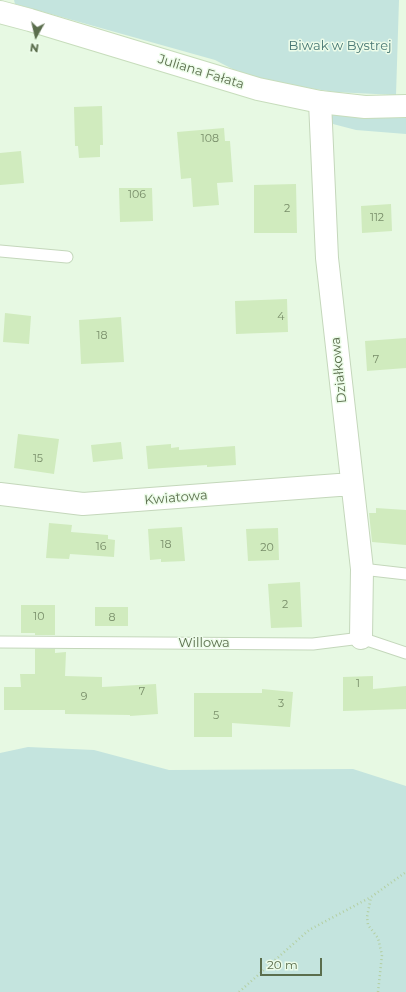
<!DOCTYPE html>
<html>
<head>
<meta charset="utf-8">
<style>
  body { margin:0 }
  #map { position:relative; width:406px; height:992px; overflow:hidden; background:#e7f9e3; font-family:Montserrat,sans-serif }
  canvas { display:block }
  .north { position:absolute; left:16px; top:16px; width:40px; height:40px; -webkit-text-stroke:3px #ecfce9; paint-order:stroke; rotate:188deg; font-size:11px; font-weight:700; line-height:16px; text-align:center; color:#5b6e4d }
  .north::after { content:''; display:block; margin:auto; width:14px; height:18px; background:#5b6e4d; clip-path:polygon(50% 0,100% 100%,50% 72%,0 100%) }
  .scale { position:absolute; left:260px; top:958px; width:62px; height:18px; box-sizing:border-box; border:2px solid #5b6e4d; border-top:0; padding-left:5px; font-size:12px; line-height:14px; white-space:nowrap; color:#5b6e4d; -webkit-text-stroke:3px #ecfce9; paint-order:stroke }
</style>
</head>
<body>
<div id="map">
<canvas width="406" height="992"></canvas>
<div class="north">N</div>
<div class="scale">20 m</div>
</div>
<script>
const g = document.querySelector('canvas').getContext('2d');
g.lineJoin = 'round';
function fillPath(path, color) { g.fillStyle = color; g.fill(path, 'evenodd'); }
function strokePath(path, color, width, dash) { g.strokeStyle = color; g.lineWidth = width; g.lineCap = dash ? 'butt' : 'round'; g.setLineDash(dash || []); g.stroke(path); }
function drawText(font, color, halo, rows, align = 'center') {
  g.font = font + ' Montserrat,sans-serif'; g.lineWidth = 3; g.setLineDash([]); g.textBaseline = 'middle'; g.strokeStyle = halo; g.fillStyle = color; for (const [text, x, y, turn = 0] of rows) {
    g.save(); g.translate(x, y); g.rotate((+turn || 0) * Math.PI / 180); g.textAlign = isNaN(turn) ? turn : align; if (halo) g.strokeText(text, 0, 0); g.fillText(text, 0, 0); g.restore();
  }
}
fillPath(new Path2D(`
  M14,0H399L396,95L334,92L252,79L215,60L15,4Z
  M320,102L406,106V134L356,130L333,124Z
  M28,747L94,750L169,770L353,769L406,786V992H0V753Z`), '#c4e4de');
fillPath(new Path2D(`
  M102,106L103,145H100V157L79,158L78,146H75L74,107Z
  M224,128L225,141H230L233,182L217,183L219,205L193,207L191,178L181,179L177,132Z
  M21,151L24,183L0,185V153Z
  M296,184L297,233H254V185Z
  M119,188H152L153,221L120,222Z
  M391,204L392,231L362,233L361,206Z
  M287,299L288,332L236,334L235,301Z
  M5,313L31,316L29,344L3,342Z
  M121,317L124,362L81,364L79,320Z
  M406,338V368L367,371L365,341Z
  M18,434L59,439L54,474L14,468Z
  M121,442L123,459L93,462L91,445Z
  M171,444V448L179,447V450L235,446L236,465L207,467V465L148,469L146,446Z
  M376,508L406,510V545L372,542L369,513H376Z
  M49,523L72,525L71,532L108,535V539L115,540L114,557L70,554L69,559L46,558Z
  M182,527L185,561L161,562V559L150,560L148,529Z
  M278,528L279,560L248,561L246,529Z
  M300,582L302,627L271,628L268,584Z
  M21,605H55V635H35V633H21Z
  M95,607H128V626H95Z
  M35,649H55V653L66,652L65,676L102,677V687L156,684L158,714L130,716V715L65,714V710H4V687H21L20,674H35Z
  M373,676V689L406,686V709L343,711V677Z
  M262,689L293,692L290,727L232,723V737H194V693H262Z`), '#d0ebbe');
const lane = new Path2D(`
  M0,251L67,257
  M362,569L406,574
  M0,642L313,644L361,638L406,653`);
const street = new Path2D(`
  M320,102L327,258L362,569L361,638
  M0,494L83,504L352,484`);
const secondary = new Path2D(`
  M0,12L30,20L258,89L320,102L365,107L406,106`);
strokePath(lane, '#c4d7bb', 13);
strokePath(street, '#c4d7bb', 24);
strokePath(secondary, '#c7ddbc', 24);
strokePath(new Path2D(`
  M239,992L309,930L371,897
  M378,992L382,955L378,938L368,925L367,917L371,897L406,872`), '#b4cfa2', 2.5, [1, 3]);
strokePath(lane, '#fff', 11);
strokePath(street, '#fff', 22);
strokePath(secondary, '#fff', 22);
drawText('11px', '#788d69', null, [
  ["108",210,139],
  ["106",137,195],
  ["2",287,209],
  ["112",377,218],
  ["4",281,317],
  ["18",102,336],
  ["7",376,360],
  ["15",38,459],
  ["18",166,545],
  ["16",101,547],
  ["20",267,548],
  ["2",285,605],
  ["10",39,617],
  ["8",112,618],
  ["1",358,684],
  ["7",142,692],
  ["9",84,697],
  ["3",281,704],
  ["5",216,716]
]);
drawText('13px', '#497874', '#ecfce9', [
  ["Biwak w Bystrej",340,46]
]);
drawText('13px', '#5b6e4d', '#ecfce9', [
  ["Juliana Fałata",201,72,17],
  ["Działkowa",339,370,-96],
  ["Kwiatowa",176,498,-5],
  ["Willowa",204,643]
]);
</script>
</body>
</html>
